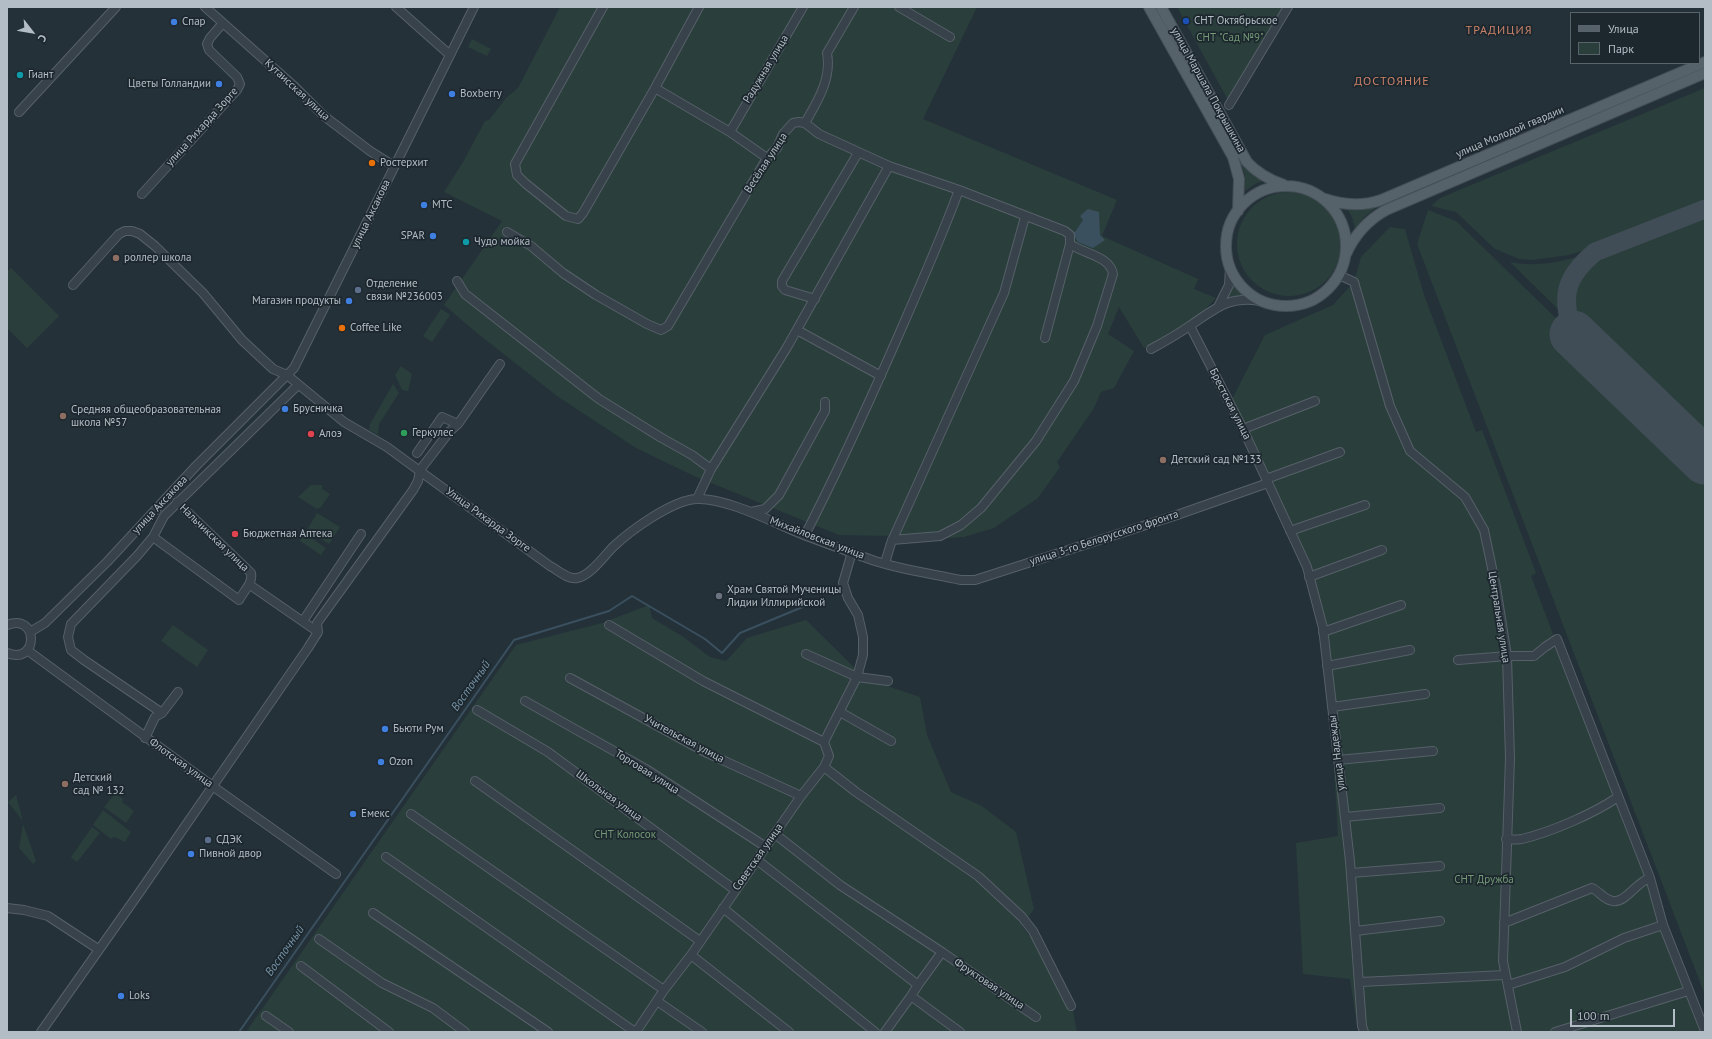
<!DOCTYPE html>
<html>
<head>
<meta charset="utf-8">
<style>
  body { margin:0 }
  #map { position:relative; width:1712px; height:1039px; overflow:hidden; background:#243139; font-family:"PT Sans",sans-serif }
  canvas { display:block }
  .frame { position:absolute; inset:0; border:8px solid #b3bdc5; pointer-events:none }
  .legend { position:absolute; left:1570px; top:12px; width:130px; height:52px; box-sizing:border-box; background:#1d272e; border:1px solid #59636a; margin:0; padding:5px 7px; list-style:none; font-size:12px; color:#b3bdc5 }
  .legend li { display:flex; align-items:center; gap:8px; height:20px }
  .legend b { width:20px; border:1px solid #59636a }
  .north { position:absolute; left:12px; top:12px; width:40px; height:40px; -webkit-text-stroke:3px #1d272e; paint-order:stroke; rotate:121deg; font-size:11px; font-weight:700; line-height:16px; text-align:center; color:#b3bdc5 }
  .north::after { content:''; display:block; margin:auto; width:14px; height:18px; background:#b3bdc5; clip-path:polygon(50% 0,100% 100%,50% 72%,0 100%) }
  .scale { position:absolute; left:1570px; top:1009px; width:105px; height:18px; box-sizing:border-box; border:2px solid #b3bdc5; border-top:0; padding-left:5px; font-size:12px; line-height:14px; white-space:nowrap; color:#b3bdc5; -webkit-text-stroke:3px #1d272e; paint-order:stroke }
</style>
</head>
<body>
<div id="map">
<canvas width="1712" height="1039"></canvas>
<div class="frame"></div>
<ul class="legend">
<li><b style="height:5px;background:#56626a"></b>Улица</li>
<li><b style="height:11px;background:#2a3f3c"></b>Парк</li>
</ul>
<div class="north">С</div>
<div class="scale">100 m</div>
</div>
<script>
const g = document.querySelector('canvas').getContext('2d');
g.lineJoin = 'round';
function fillPath(path, color) { g.fillStyle = color; g.fill(path, 'evenodd'); }
function strokePath(path, color, width, dash) { g.strokeStyle = color; g.lineWidth = width; g.lineCap = dash ? 'butt' : 'round'; g.setLineDash(dash || []); g.stroke(path); }
function drawText(font, color, halo, rows, align = 'center') {
  g.font = font + ' "PT Sans",sans-serif'; g.lineWidth = 3.5; g.setLineDash([]); g.textBaseline = 'middle'; g.strokeStyle = halo; g.fillStyle = color; for (const [text, x, y, turn = 0] of rows) {
    g.save(); g.translate(x, y); g.rotate((+turn || 0) * Math.PI / 180); g.textAlign = isNaN(turn) ? turn : align; if (halo) g.strokeText(text, 0, 0); g.fillText(text, 0, 0); g.restore();
  }
}
fillPath(new Path2D(`
  M560,7H977L923,119L1117,200L1102,236L1198,279L1194,289L1216,298L1203,312L1169,335L1144,348L1119,307L1108,334L1134,351L1114,388L1101,392L1094,408L1057,462L1060,467L1038,498L994,528L964,537L949,538L931,535L895,536L839,535L694,476L636,448L557,396L477,333L444,305L502,221L444,192L463,162L485,121L489,120L506,98L518,88Z
  M1177,7H1290L1229,102Z
  M472,39L491,49L487,56L468,47Z
  M1705,88V203L1595,247L1569,255L1532,260L1519,259L1495,249L1456,212L1431,206L1440,198Z
  M1240,160L1267,179L1255,184L1245,191V176Z
  M1237 244a52 52 0 1 1 104 0a52 52 0 1 1-104 0Z
  M1345,205H1376L1377,207L1365,216L1355,229L1352,217Z
  M1428,210L1456,221L1705,463V995L1417,244Z
  M1705,215V451L1584,335C1579,329 1573,322 1570,314C1563,294 1575,273 1588,260Z
  M1390,227L1405,229L1424,295L1476,432L1482,430L1536,573L1531,576L1704,1032H1360L1357,1025L1350,979L1303,974L1296,843L1338,836L1328,664L1303,571L1230,403L1265,335L1333,305L1354,282L1361,257Z
  M1583,255C1565,275 1560,286 1562,313L1510,262C1536,267 1558,263 1583,255Z
  M11,268L59,316L27,348L7,328V272Z
  M1233,283L1244,295L1227,298Z
  M441,309L450,315L432,342L423,336Z
  M401,366L412,374L408,391L402,390L395,375Z
  M393,384L399,393L379,424L378,435L369,430L370,424Z
  M311,485H322V489L330,494L321,507L317,509L298,497Z
  M317,513L340,527L329,544L307,530Z
  M305,534L326,548L321,555L300,541Z
  M649,605L652,618L682,636L710,657L726,661L747,638L806,620L866,679L920,697L927,735L951,792L982,806L1016,832L1034,909L1022,926L1054,968L1072,1006L1077,1032H246L516,645L602,623Z
  M173,625L208,650L197,667L161,641Z
  M115,794L123,799L122,802L134,811L126,823L104,807Z
  M16,795L23,821L8,802Z
  M103,810L131,832L125,842L114,837L111,839L93,825Z
  M23,824L36,861L33,864L19,848Z
  M92,827L100,833L77,862L71,857Z`), '#2a3f3c');
fillPath(new Path2D(`
  M1088,209L1099,212L1100,235L1105,240L1093,248L1078,242L1071,231L1075,232L1083,220L1080,216Z`), '#3a505f');
strokePath(new Path2D(`
  M239,1032L514,640L609,611L632,596L705,639L722,653L740,633L805,606`), '#3a505f', 2);
strokePath(new Path2D(`
  M1573,334C1561,297 1564,278 1595,252L1705,209`), '#404d56', 19);
strokePath(new Path2D(`
  M1573,334L1705,461`), '#404d56', 47);
const minor = new Path2D(`
  M205,7L295,87L324,116L370,151L394,166
  M396,7L450,55
  M603,7L515,164L517,175L525,183L566,216L578,219L583,213L655,88L699,7
  M899,7L950,37
  M655,88L730,132L767,158
  M1229,105L1288,7
  M19,112L116,7
  M805,123C817,102 832,79 827,53L854,7
  M730,132L803,7
  M142,194L237,90L240,84L237,77L209,50L207,44L210,38L223,23
  M507,232L531,246L563,273L596,295L647,324L661,330L668,326L767,158L777,148L783,134L793,123L799,122L805,123L819,134L889,166L959,190L1065,231L1070,235V244C1084,254 1110,256 1113,274L1097,326L1074,381L1036,441L981,508L961,525L940,536L892,540
  M1339,275L1354,282L1390,406L1410,451L1465,497L1484,530L1496,587L1507,656L1510,758L1503,961L1517,1032
  M457,281L465,294L599,399L660,437L692,455L711,469
  M73,285L119,234L125,231H132L140,234L155,246L203,293L242,340L273,369L287,375L344,422L387,447L406,461L550,566C558,570 568,580 577,578C590,576 604,556 613,547C631,530 671,501 696,499C726,497 776,524 804,535C828,544 852,553 875,561C903,570 933,574 961,580H975L1177,515L1268,483
  M815,299L785,290L782,286V281L858,153
  M1219,305L1229,285L1230,268
  M1190,326L1243,429L1307,567L1323,628L1350,861L1362,1026L1364,1032
  M797,330L881,376
  M1045,338L1070,244
  M1151,349C1164,342 1178,334 1191,325C1215,309 1229,295 1260,301
  M1243,429L1315,401
  M417,453L442,417L458,424
  M1266,479L1340,452
  M697,499L711,469L786,349L889,166
  M751,512L765,509L779,495L825,411V402
  M1290,531L1365,505
  M805,535C838,471 867,407 896,341C918,291 940,241 959,190
  M153,537L239,600C244,590 253,584 251,573L177,502
  M885,563L891,543L1004,293L1025,217
  M1309,577L1382,550
  M250,585L318,632
  M303,621L361,534
  M7,625C39,612 39,666 7,653
  M609,625L703,681L824,742
  M30,632L45,623L107,562L196,466L294,368L474,7
  M1323,632L1401,605
  M27,650L218,790L336,874
  M806,654L857,677L888,681
  M1458,660L1507,656H1534L1545,647L1557,639L1650,878L1663,925L1705,1031
  M1327,666L1410,650
  M570,678L707,753L801,796
  M178,692L162,713L84,660L71,650L68,637L71,624L137,556L153,537L164,516L297,386
  M525,701L646,769L766,847
  M1332,707L1425,694
  M477,710L548,752L735,890
  M840,712L891,741
  M145,738L155,717L162,713
  M1338,760L1433,751
  M824,767L856,792L978,876L1022,917L1033,931L1071,1006
  M475,781L700,941
  M411,814L664,990
  M1345,817L1440,808
  M775,834L840,885L942,952L918,985
  M1506,839C1511,839 1517,840 1522,839C1551,832 1593,814 1618,797
  M386,857L635,1032
  M757,860L918,985L911,996
  M1351,873L1440,866
  M7,908L24,910L48,916L98,949
  M723,908L875,1032
  M373,913L548,1032
  M1504,923L1592,888C1599,891 1604,900 1613,901C1626,903 1636,882 1650,878
  M1355,931L1440,921
  M319,939L382,983L433,1008L465,1032
  M942,952L1036,1017
  M691,955L789,1032
  M301,966L389,1032
  M1360,982L1505,975
  M1508,985L1565,967L1624,938L1663,925
  M657,1001L702,1032
  M266,1016L289,1032
  M41,1032L139,893L308,648L318,632L317,623L413,490L418,481L420,470L450,431L458,424L500,364
  M636,1032L664,990L691,955L801,796L824,767L829,756L824,742L857,677L863,655V637L858,615L848,598L843,583L852,552
  M885,1032L911,996L960,1032
  M1555,1032L1688,991`);
const major = new Path2D(`
  M1149,7L1233,157L1239,179L1238,211
  M1161,7L1247,162C1257,173 1270,180 1284,185
  M1226 246a60 60 0 1 1 120 0a60 60 0 1 1-120 0Z
  M1322,198C1342,205 1361,207 1381,200L1705,62
  M1346,254C1355,234 1368,220 1386,210L1705,73`);
strokePath(minor, '#566068', 10);
strokePath(major, '#444e56', 12);
strokePath(minor, '#38424a', 8);
strokePath(major, '#56626a', 10);
for (const [x, y, r, color] of [
  [1186,21,4,"#1a4fb4"],
  [174,22,4,"#3f7fe0"],
  [20,75,4,"#0f9aa8"],
  [219,84,4,"#3f7fe0"],
  [452,94,4,"#3f7fe0"],
  [372,163,4,"#e8710a"],
  [424,205,4,"#3f7fe0"],
  [433,236,4,"#3f7fe0"],
  [466,242,4,"#0f9aa8"],
  [116,258,4,"#8d6e63"],
  [358,290,4,"#5c6f8a"],
  [349,301,4,"#3f7fe0"],
  [342,328,4,"#e8710a"],
  [285,409,4,"#3f7fe0"],
  [63,416,4,"#8d6e63"],
  [404,433,4,"#2e9e5b"],
  [311,434,4,"#e0444e"],
  [1163,460,4,"#8d6e63"],
  [235,534,4,"#e0444e"],
  [719,596,4,"#6b7280"],
  [385,729,4,"#3f7fe0"],
  [381,762,4,"#3f7fe0"],
  [65,784,4,"#8d6e63"],
  [353,814,4,"#3f7fe0"],
  [208,840,4,"#5c6f8a"],
  [191,854,4,"#3f7fe0"],
  [121,996,4,"#3f7fe0"]
]) { const dot = new Path2D(); dot.arc(x, y, r, 0, 2 * Math.PI); g.fillStyle = color; g.fill(dot); strokePath(dot, '#1d272e', 1.5); }
drawText('11px', '#b3bdc5', '#1d272e', [
  ["СНТ Октябрьское",1194,21],
  ["Спар",182,22],
  ["Гиант",28,75],
  ["Цветы Голландии",211,84,"right"],
  ["Boxberry",460,94],
  ["Ростерхит",380,163],
  ["МТС",432,205],
  ["SPAR",425,236,"right"],
  ["Чудо мойка",474,242],
  ["роллер школа",124,258],
  ["Отделение",366,284],
  ["связи №236003",366,297],
  ["Магазин продукты",341,301,"right"],
  ["Coffee Like",350,328],
  ["Брусничка",293,409],
  ["Средняя общеобразовательная",71,410],
  ["школа №57",71,423],
  ["Геркулес",412,433],
  ["Алоэ",319,434],
  ["Детский сад №133",1171,460],
  ["Бюджетная Аптека",243,534],
  ["Храм Святой Мученицы",727,590],
  ["Лидии Иллирийской",727,603],
  ["Бьюти Рум",393,729],
  ["Ozon",389,762],
  ["Детский",73,778],
  ["сад № 132",73,791],
  ["Емекс",361,814],
  ["СДЭК",216,840],
  ["Пивной двор",199,854],
  ["Loks",129,996]
], 'left');
drawText('11px', '#739976', '#1d272e', [
  ["СНТ \"Сад №9\"",1230,38],
  ["СНТ Колосок",625,835],
  ["СНТ Дружба",1484,880]
]);
drawText('11px', '#b3bdc5', '#1d272e', [
  ["Радужная улица",766,69,-59],
  ["Кутаисская улица",297,90,43],
  ["улица Маршала Покрышкина",1208,90,61],
  ["улица Рихарда Зорге",202,127,-48],
  ["улица Молодой гвардии",1510,132,-23],
  ["Весёлая улица",766,163,-57],
  ["улица Аксакова",371,214,-64],
  ["Брестская улица",1230,404,63],
  ["улица Аксакова",160,505,-47],
  ["Улица Рихарда Зорге",488,520,36],
  ["Нальчикская улица",214,538,44],
  ["Михайловская улица",817,538,21],
  ["улица 3-го Белорусского фронта",1104,538,-18],
  ["Центральная улица",1499,617,81],
  ["Учительская улица",684,739,28],
  ["улица Надежды",1337,753,-97],
  ["Флотская улица",181,763,36],
  ["Торговая улица",647,772,32],
  ["Школьная улица",609,796,36],
  ["Советская улица",758,857,-55],
  ["Фруктовая улица",989,984,34]
]);
g.letterSpacing = '1px';
drawText('12px', '#ca8269', '#1d272e', [
  ["ТРАДИЦИЯ",1499,31],
  ["ДОСТОЯНИЕ",1392,82]
]);
g.letterSpacing = '0px';
drawText('italic 12px', '#7693a6', '#1d272e', [
  ["Восточный",471,686,-55],
  ["Восточный",285,951,-55]
]);
</script>
</body>
</html>
